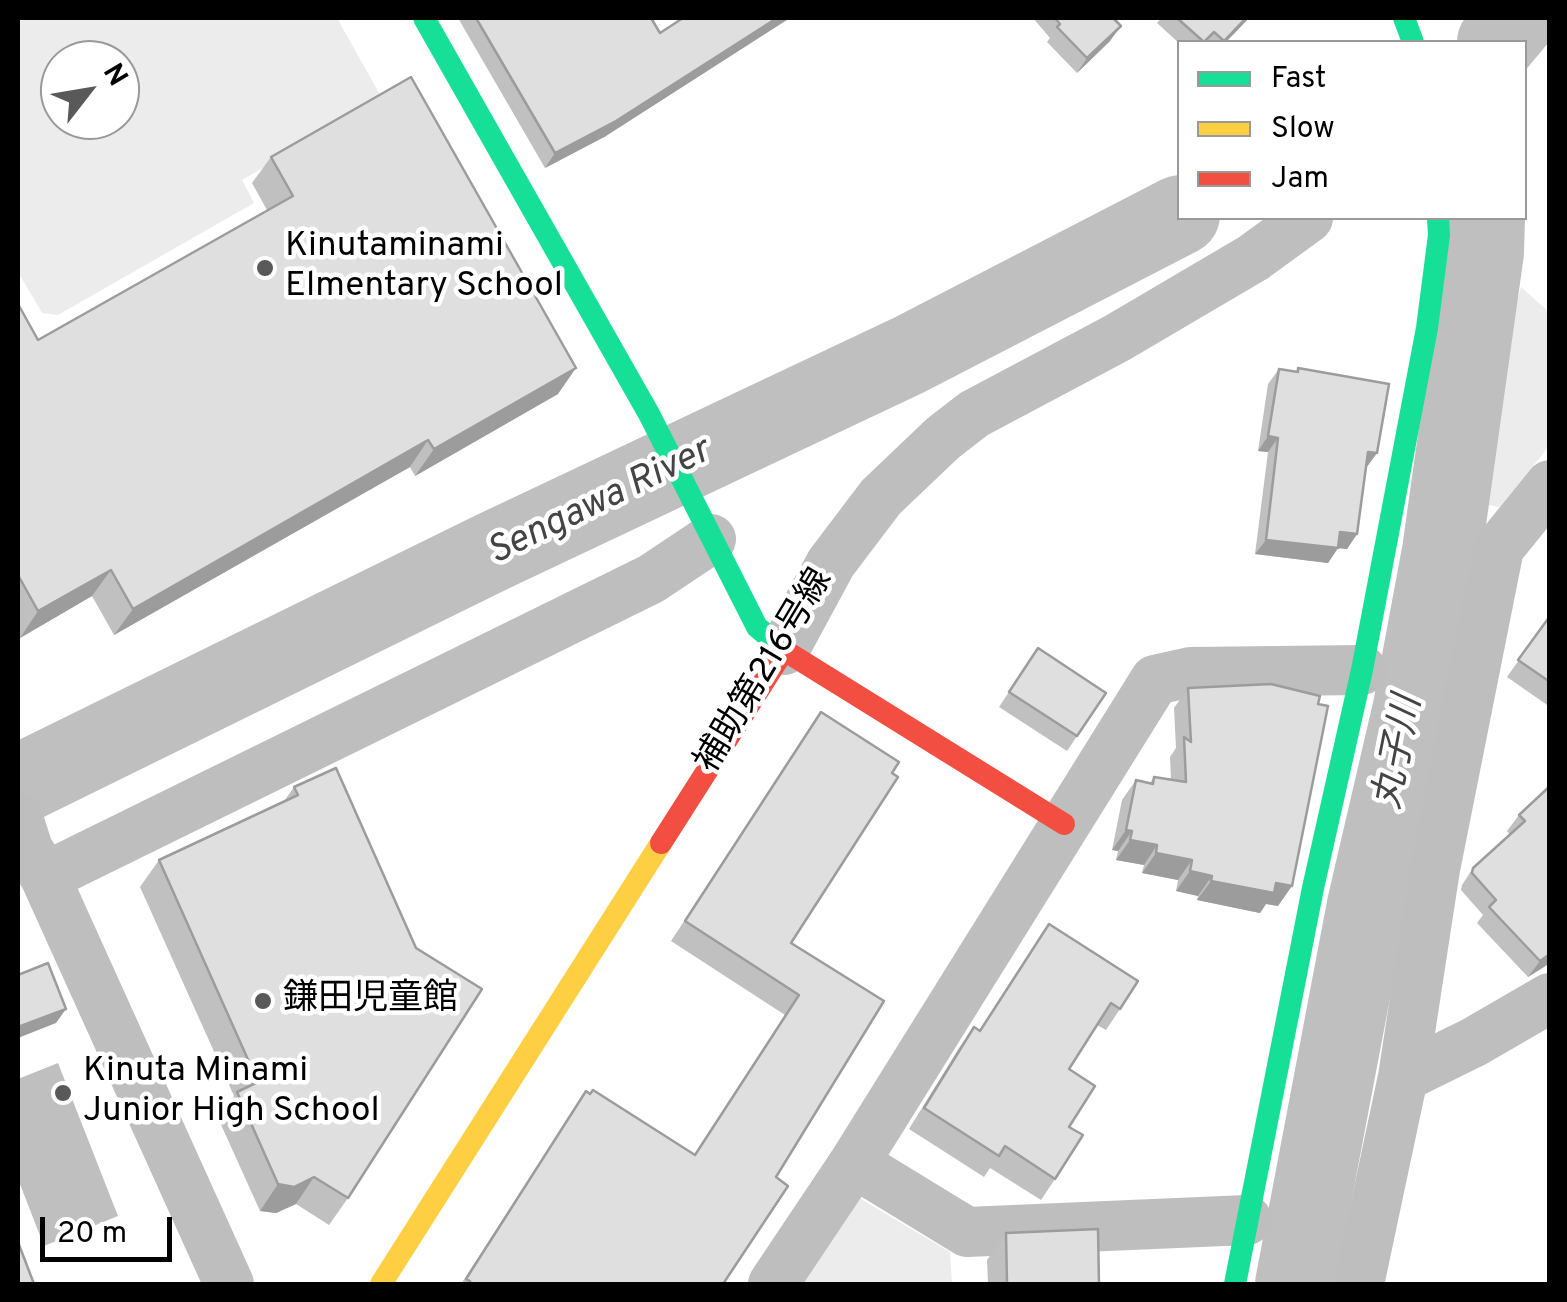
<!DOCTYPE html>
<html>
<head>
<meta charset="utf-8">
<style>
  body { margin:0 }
  #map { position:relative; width:1567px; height:1302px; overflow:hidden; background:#fff; font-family:Overpass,sans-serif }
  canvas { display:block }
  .frame { position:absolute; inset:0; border:20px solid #000; pointer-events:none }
  .legend { position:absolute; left:1177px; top:40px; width:350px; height:180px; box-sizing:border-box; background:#fff; border:2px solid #999; margin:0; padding:12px 18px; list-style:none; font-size:30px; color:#000 }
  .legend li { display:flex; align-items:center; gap:20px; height:50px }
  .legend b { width:50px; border:2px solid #999 }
  .north { position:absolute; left:40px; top:40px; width:100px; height:100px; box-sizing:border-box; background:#fff; border:2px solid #999; border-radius:50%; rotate:59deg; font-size:28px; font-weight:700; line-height:40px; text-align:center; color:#000 }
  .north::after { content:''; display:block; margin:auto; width:35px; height:45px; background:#595959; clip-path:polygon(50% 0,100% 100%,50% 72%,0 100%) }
  .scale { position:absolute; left:40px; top:1217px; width:132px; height:45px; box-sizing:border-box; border:5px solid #000; border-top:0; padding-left:12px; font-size:30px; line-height:35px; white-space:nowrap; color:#000; -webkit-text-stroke:8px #fff; paint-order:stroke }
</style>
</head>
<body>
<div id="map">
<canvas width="1567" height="1302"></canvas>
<div class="frame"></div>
<ul class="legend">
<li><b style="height:12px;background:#16e098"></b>Fast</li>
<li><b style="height:12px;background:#ffcf43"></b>Slow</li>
<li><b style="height:12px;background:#f24e42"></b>Jam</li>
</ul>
<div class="north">N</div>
<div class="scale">20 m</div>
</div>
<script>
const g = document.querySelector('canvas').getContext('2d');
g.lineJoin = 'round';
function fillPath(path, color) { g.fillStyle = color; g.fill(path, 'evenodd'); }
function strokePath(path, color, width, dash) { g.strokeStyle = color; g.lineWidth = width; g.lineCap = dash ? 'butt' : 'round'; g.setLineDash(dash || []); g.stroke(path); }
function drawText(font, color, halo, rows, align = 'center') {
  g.font = font + ' Overpass,"Noto Sans JP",sans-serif'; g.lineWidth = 9; g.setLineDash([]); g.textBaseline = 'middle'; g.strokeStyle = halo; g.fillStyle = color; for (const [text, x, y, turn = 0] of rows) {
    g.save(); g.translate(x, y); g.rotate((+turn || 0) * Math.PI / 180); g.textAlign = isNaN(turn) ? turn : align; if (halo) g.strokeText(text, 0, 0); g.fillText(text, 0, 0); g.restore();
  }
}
fillPath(new Path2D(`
  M18,18H337L383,100L242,180L254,203L58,315L42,313L18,272ZM60,60H120V120H60Z
  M1521,287L1549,312V446L1500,507L1463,501Z
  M856,1196L950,1252L952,1284H799Z`), '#ececec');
fillPath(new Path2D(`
  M58,1063L118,1216L44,1246L18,1179V1079Z`), '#bfbfbf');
strokePath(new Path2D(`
  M1497,42L1517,18
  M18,785L492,552L909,355L1180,215
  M1295,1284L1367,905L1413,707L1442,551L1484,252L1485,218`), '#bfbfbf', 80);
strokePath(new Path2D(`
  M784,650L831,563L881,497L943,438L974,414L1117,338L1253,258L1308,218
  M18,818L28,849L45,877L229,1284
  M45,877L651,579L711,539
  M1403,1077L1474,1042L1550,998
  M854,1163L967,1232L1247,1220
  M773,1284L854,1163L1155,680L1191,672L1362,670
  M1359,1284L1403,1077L1435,869L1499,548L1550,485`), '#bebebe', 50);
strokePath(new Path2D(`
  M424,18L649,414L757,627L787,652
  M1404,18L1413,42
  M1235,1284L1313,888L1362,670L1427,328L1439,235L1438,218`), '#16e098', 22);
strokePath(new Path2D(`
  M381,1284L661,843`), '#ffcf43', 22);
strokePath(new Path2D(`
  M787,652L1064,824
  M661,843L784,650`), '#f24e42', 22);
fillPath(new Path2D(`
  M458,18H651L660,33L606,136L545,168Z
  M1033,18H1113L1110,41L1077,73L1047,42L1050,38Z
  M1161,18H1249L1226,42H1180V44L1157,23Z
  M271,157L558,394L415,476L410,467L114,635L92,596L20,638L18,634V304L38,340L267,210L252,183Z
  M1298,368L1377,453L1366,468L1357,534L1347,549L1338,548L1328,563L1255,554L1268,452L1258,451L1268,384L1279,369L1296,372Z
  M1550,616V707L1507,677Z
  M1038,648L1106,693L1067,751L999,707Z
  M1188,688L1278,906L1266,904L1260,913L1197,900L1198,896L1176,891L1178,880L1142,873L1144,865L1116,860L1118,851L1112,850L1122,800L1136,780L1150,783L1154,777L1171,780L1170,757L1176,748L1174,708Z
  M821,712L791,943L884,1001L776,1177L723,1284H461L586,1091L695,1154L785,1015L671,941Z
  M336,768L348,1198L329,1225L296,1204L276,1213L260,1211L218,1118L234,1096L140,887L159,860L283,803L294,787Z
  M1550,786V966L1547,965L1528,977L1477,923L1483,915L1461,890L1462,885L1473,868L1510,835L1507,831L1519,815Z
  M1049,924L1120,1009L1106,1030L1097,1025L1069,1069V1127L1055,1179L1041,1200L990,1168L984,1177L909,1129L959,1048L974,1027L980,1030Z
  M1006,1233L1099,1284H988L987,1260Z`), '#c0c0c0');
fillPath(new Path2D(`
  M777,18H790L606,136L545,168L555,153Z
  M1246,18H1249L1226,42H1223Z
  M1121,26L1110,41L1077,73L1087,58Z
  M576,368L558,394L415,476L434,449Z
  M1268,436L1278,438L1268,452L1258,451Z
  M428,440L410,467L114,635L133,609Z
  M1368,452L1377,453L1366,468Z
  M1340,532L1357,534L1347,549L1329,547Z
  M1266,540L1338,548L1328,563L1255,554Z
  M111,570L92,596L20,638L38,611Z
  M1126,830L1132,831L1118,851L1112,850Z
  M1130,840L1157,845L1144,865L1116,860Z
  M1156,853L1192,860L1178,880L1142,873Z
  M1190,871L1212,876L1198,896L1176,891Z
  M1211,881L1276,883L1292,886L1278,906L1266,904L1260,913L1197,900Z
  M1550,954V961L1547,965L1528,977L1540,961Z
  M66,1009L56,1023L18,1038V1027Z
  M314,1177L296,1204L276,1213L260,1211L278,1184Z`), '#9c9c9c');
const building = new Path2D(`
  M476,18H651L660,33L683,18H777L616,121L555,153Z
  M1055,18H1113L1121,26L1087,58L1057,27L1060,24Z
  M1177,18H1246L1224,41L1214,32L1204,42Z
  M411,77L576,368L434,449L428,440L133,609L111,570L38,611L18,575V304L38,340L293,196L271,157Z
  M1298,368L1389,384L1377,453L1368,452L1357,534L1340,532L1338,548L1266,540L1278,438L1268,436L1279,369L1298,372Z
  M1550,616V682L1518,660Z
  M1038,648L1106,693L1077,736L1009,692Z
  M1271,684L1320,696L1318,704L1328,706L1292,886L1276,883L1274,893L1211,881L1212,876L1190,871L1192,860L1156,853L1157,845L1130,840L1132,831L1126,830L1136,780L1153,784L1154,777L1186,782L1184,737L1191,742L1188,688Z
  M821,712L899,762L892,773L898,777L791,943L884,1001L776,1177L788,1186L723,1284H470V1281L466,1279L586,1091L590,1094L593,1090L695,1155L799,995L685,921Z
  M336,768L416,948L482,989L348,1198L314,1177L294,1187L278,1184L237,1092L258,1082L159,860L298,795L294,787Z
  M1550,786V954L1540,961L1489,907L1496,900L1472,873L1473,868L1525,821L1519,815Z
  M1049,924L1138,981L1120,1009L1111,1003L1069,1069L1095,1086L1069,1127L1083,1135L1055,1179L1005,1146L999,1156L924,1108L974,1027L980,1031Z
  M48,963L66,1009L18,1027V975Z
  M1098,1229L1099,1284H1007L1006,1233Z
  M18,1242L34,1284H18Z`);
fillPath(building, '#dfdfdf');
strokePath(building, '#9c9c9c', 2.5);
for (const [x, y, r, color] of [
  [265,268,10,"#595959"],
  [263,1001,10,"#595959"],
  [63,1093,10,"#595959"]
]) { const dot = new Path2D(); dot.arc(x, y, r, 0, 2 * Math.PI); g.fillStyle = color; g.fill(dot); strokePath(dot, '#fff', 4); }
drawText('35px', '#000', '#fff', [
  ["Kinutaminami",285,248],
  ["Elmentary School",285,288],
  ["鎌田児童館",283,1001],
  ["Kinuta Minami",83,1073],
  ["Junior High School",83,1113]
], 'left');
drawText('35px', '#000', '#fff', [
  ["補助第216号線",766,672,-59]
]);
drawText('italic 38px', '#444', '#fff', [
  ["Sengawa River",600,504,-26],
  ["丸子川",1401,753,-79]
]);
</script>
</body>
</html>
